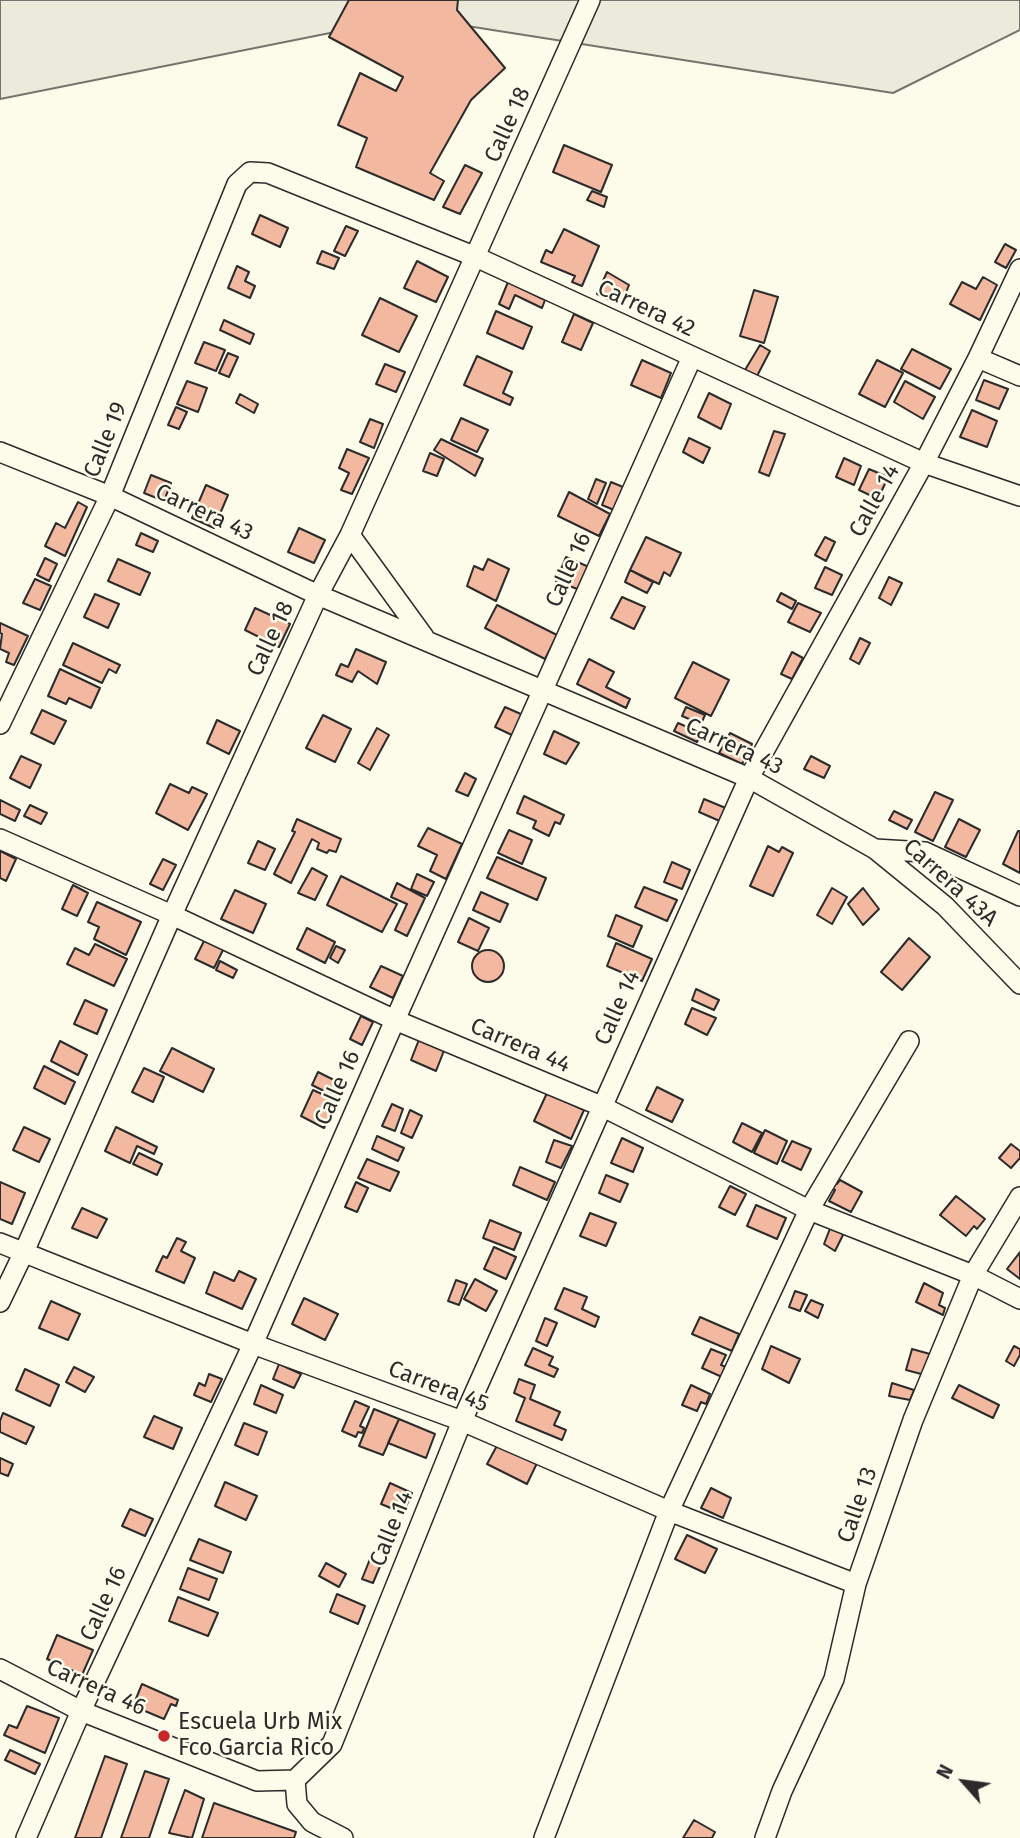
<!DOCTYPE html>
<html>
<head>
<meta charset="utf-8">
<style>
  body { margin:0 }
  #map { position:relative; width:1020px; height:1838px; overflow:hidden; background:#fdfbea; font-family:"Fira Sans",sans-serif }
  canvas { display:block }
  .north { position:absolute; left:929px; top:1747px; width:70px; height:70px; -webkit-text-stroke:5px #fdfbea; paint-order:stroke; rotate:298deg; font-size:19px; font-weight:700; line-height:28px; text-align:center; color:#2b2b2b }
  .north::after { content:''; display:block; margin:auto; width:24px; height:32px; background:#2b2b2b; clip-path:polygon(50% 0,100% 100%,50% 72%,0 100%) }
</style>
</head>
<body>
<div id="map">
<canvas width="1020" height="1838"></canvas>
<div class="north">N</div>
</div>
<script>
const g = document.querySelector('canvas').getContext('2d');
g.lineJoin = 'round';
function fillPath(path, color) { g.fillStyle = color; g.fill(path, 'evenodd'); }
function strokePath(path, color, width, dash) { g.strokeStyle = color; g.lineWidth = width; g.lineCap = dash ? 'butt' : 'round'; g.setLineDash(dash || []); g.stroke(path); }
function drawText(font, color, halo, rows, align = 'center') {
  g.font = font + ' "Fira Sans",sans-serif'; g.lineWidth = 5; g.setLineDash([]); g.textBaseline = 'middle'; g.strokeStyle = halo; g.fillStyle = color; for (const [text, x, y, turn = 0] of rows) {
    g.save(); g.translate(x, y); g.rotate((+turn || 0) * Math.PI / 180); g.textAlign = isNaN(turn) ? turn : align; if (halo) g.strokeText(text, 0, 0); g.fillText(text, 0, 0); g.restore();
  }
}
const green = new Path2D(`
  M0,0H1020V30L893,93L410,17L0,99Z`);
fillPath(green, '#ecebdb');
strokePath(green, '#74746e', 2);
const building = new Path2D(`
  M349,0H458L457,10L505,68L471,100L430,173L444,181L434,200L356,167L367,138L338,125L360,73L396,91L403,77L329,37Z
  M564,145L612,165L601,192L553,172Z
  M465,165L482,173L460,214L443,207Z
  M592,191L607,197L604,207L587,200Z
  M260,215L288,228L280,247L252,234Z
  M346,226L358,231L345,256L334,251Z
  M564,229L599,246L582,286L572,282L575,276L541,262L546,250L552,253Z
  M1005,244L1016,250L1006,268L995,262Z
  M322,251L339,258L334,269L317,263Z
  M417,261L448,277L436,302L404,288Z
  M237,266L249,272L245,281L255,286L250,298L228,288Z
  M607,272L629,285L621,305L597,294Z
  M983,277L997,285L980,320L950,304L962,282L976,289Z
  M508,282L545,300L542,308L515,295L509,309L499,304Z
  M754,290L778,297L764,343L740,336Z
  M380,298L417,316L399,352L362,335Z
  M496,311L532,327L523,349L487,333Z
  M574,314L593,323L581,350L562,342Z
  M224,320L254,334L250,344L220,330Z
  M204,342L225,350L216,371L195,363Z
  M760,345L770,351L757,376L745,370Z
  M912,349L951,369L940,389L901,369Z
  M228,353L238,357L229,377L219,373Z
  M477,356L512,372L503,393L513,398L510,405L464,385Z
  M642,360L671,373L661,398L631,385Z
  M877,360L903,373L885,407L859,394Z
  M385,364L405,372L396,392L376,384Z
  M984,380L1008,389L999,409L976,400Z
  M187,381L207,388L198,412L177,404Z
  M905,381L935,397L923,419L894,402Z
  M709,393L731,404L721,429L698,417Z
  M240,394L258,404L254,413L236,403Z
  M176,407L187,412L179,429L168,425Z
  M972,410L997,421L987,447L960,437Z
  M461,418L488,430L477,452L451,440Z
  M370,419L383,424L374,448L360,442Z
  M774,431L785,434L769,476L759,472Z
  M689,438L710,448L703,463L683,452Z
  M441,439L483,459L475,476L434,450Z
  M347,449L369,458L352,494L341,490L349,473L339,468Z
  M430,453L444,459L437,476L423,471Z
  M844,458L861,466L854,485L836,477Z
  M869,469L888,477L878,499L859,490Z
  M151,475L171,483L164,501L144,493Z
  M596,479L606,483L597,504L588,499Z
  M611,482L623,487L614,510L602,505Z
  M206,485L228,495L214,528L192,518Z
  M569,492L610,514L599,536L558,516Z
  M78,502L87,507L65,556L45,546L56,523L65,528Z
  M299,528L325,540L314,563L288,552Z
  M141,533L158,541L153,552L136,545Z
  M646,537L681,553L670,576L664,572L659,584L630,570Z
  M825,537L835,542L826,561L815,555Z
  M566,557L589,567L580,590L556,581Z
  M45,558L57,564L49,581L37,575Z
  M118,559L150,573L140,595L108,581Z
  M488,559L509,569L496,601L467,586L474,566L483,570Z
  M825,567L842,575L832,595L815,588Z
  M630,570L653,582L647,593L625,582Z
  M889,577L902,583L891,605L879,598Z
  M35,579L51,586L40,610L23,603Z
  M781,593L796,601L792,609L777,601Z
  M95,594L119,604L108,628L84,617Z
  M622,597L645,607L634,629L611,618Z
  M798,603L821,613L810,632L788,622Z
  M497,605L557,635L545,659L485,628Z
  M255,608L290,624L279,647L245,630Z
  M0,623L28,636L14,665L6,662L9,653L0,649L2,634L0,633Z
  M860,638L870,643L859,664L850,659Z
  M73,643L120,665L116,673L109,669L102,683L63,665Z
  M356,649L386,662L377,684L358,671L352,682L336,675L341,664L348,667Z
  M792,652L803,658L792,679L781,674Z
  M589,659L614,672L606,687L630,699L626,708L577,684Z
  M693,662L729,680L711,716L675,698Z
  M60,669L100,688L91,708L69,698L66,704L48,696Z
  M505,707L523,715L514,736L495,727Z
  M686,707L705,715L701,724L682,716Z
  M42,710L66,721L54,744L31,733Z
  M323,715L351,729L335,762L306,748Z
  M217,720L240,731L229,754L207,743Z
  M678,723L701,733L697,742L674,731Z
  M377,728L389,735L370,770L358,763Z
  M554,731L579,743L566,764L544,754Z
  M730,733L752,744L742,764L719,753Z
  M21,756L41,765L30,788L10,778Z
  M811,756L830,766L824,778L804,769Z
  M465,773L476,779L468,796L456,791Z
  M170,784L189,793L192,787L207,794L188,830L156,813Z
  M935,792L953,800L933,841L915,832Z
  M524,796L564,815L560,824L555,822L549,836L533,828L536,821L517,813Z
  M704,799L728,809L722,822L699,812Z
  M0,800L20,810L15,821L0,814Z
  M30,805L47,813L41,824L24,816Z
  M894,811L912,820L907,829L889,820Z
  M297,819L341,839L336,852L329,850L327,853L317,849L319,843L312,839L291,883L274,874L295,832L292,831Z
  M959,819L980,830L966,857L945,847Z
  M428,828L462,844L446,879L430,871L437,855L418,846Z
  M509,830L532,840L522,864L498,853Z
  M1018,831H1020V873L1003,864Z
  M258,841L275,849L265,870L248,863Z
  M768,846L779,852L782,847L793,853L773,896L750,886Z
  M0,851L16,859L6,881L0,878Z
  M497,857L546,878L537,900L487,878Z
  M163,859L176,865L163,890L150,884Z
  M672,862L690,870L682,889L664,882Z
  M312,868L327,876L315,900L298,893Z
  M417,874L434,882L427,896L411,889Z
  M341,876L397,904L382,932L327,905Z
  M397,883L425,898L407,936L395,930L407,904L391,897Z
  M73,885L88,893L77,916L62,909Z
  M644,887L677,900L667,921L635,907Z
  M832,888L847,897L832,924L817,915Z
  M863,888L879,909L863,925L848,904Z
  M235,890L266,904L253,933L221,919Z
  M481,892L508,904L500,922L473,910Z
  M97,902L141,922L126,955L94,939L99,927L88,922Z
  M616,915L642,926L633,947L608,936Z
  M469,918L489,928L478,951L458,942Z
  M307,928L335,942L325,963L297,949Z
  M909,938L930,957L902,990L881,972Z
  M205,939L224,948L214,968L195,959Z
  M616,943L652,959L642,981L607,966Z
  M95,944L127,959L114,986L67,964L75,948L89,955Z
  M336,946L345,950L338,963L330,958Z
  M472 966a16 16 0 1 1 32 0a16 16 0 1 1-32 0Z
  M220,961L237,970L233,978L216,970Z
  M381,966L403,976L393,998L370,987Z
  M696,989L719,1000L714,1010L692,1000Z
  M85,1000L107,1010L97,1034L74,1024Z
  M692,1008L716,1018L707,1035L685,1024Z
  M361,1016L373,1022L362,1045L350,1039Z
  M420,1037L445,1048L436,1071L411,1060Z
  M60,1041L87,1055L78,1075L51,1061Z
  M172,1048L214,1069L203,1092L160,1071Z
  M44,1066L75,1082L65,1104L34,1088Z
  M144,1068L164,1077L153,1102L132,1092Z
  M318,1072L344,1085L338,1098L312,1085Z
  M657,1087L683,1100L672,1122L646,1110Z
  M313,1090L337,1101L324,1128L301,1116Z
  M547,1093L584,1110L571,1139L534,1121Z
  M392,1104L403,1109L395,1131L382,1126Z
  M410,1110L422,1116L412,1138L401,1133Z
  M742,1123L762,1133L752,1152L733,1142Z
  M24,1127L50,1139L39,1162L13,1150Z
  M116,1127L157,1147L154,1154L137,1146L130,1163L105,1151Z
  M765,1130L787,1141L777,1164L754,1153Z
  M377,1136L404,1148L398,1161L372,1149Z
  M622,1138L643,1148L633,1172L611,1163Z
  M554,1140L572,1146L561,1168L546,1162Z
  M792,1141L811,1149L801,1170L782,1161Z
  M1011,1144L1020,1151V1158L1011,1168L999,1158Z
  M139,1153L162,1164L157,1175L133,1164Z
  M367,1159L399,1172L390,1191L358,1178Z
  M520,1167L555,1182L547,1200L513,1185Z
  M606,1175L628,1184L620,1202L599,1193Z
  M840,1180L862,1192L851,1212L829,1201L835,1190L831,1188L833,1182L837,1184Z
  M0,1182L25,1193L12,1224L0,1219Z
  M356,1182L368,1188L357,1212L345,1207Z
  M730,1186L746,1194L735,1215L719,1207Z
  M956,1196L985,1219L977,1229L974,1226L966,1236L940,1215Z
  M756,1205L786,1218L777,1239L747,1226Z
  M82,1208L107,1219L97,1238L72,1228Z
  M590,1213L616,1223L606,1246L580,1236Z
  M490,1220L521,1233L514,1250L483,1238Z
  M831,1226L844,1233L835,1251L824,1244Z
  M177,1238L186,1242L181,1251L195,1258L184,1283L156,1271L163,1256L167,1258Z
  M494,1247L516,1257L506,1279L484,1269Z
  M1020,1252V1279L1007,1269Z
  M239,1271L256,1279L242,1309L206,1293L214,1272L234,1281Z
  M475,1279L497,1291L486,1311L464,1299Z
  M456,1280L467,1284L459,1305L448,1301Z
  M924,1283L943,1293L939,1305L945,1308L943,1315L916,1302Z
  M564,1288L587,1297L582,1309L599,1317L595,1327L555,1309Z
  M795,1291L807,1295L800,1311L789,1307Z
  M304,1298L338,1314L325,1340L292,1324Z
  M811,1300L823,1305L818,1318L805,1311Z
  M51,1301L80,1314L68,1340L39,1328Z
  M700,1317L739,1334L732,1351L692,1334Z
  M545,1318L557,1323L547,1346L536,1341Z
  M771,1346L800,1359L789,1383L762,1369Z
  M1014,1346L1020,1349V1355L1014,1366L1006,1361Z
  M533,1348L553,1357L549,1365L558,1369L554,1377L525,1365Z
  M711,1349L726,1355L721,1365L726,1367L722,1377L702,1368Z
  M912,1349L930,1354L925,1375L906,1370Z
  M279,1364L301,1374L294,1388L273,1379Z
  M74,1367L94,1377L85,1392L66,1382Z
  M25,1369L59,1385L50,1406L16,1390Z
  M209,1374L222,1379L211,1402L194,1395L199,1383L205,1386Z
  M519,1379L535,1385L530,1399L560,1412L554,1425L566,1430L562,1440L516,1421L525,1398L514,1393Z
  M892,1383L914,1390L910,1400L889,1396Z
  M261,1385L283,1395L276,1413L254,1404Z
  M691,1385L710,1394L706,1404L701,1402L697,1411L682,1405Z
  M959,1385L999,1405L993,1418L952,1398Z
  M355,1401L369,1407L360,1426L364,1428L362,1433L358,1432L356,1437L342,1431Z
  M374,1409L399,1419L383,1455L359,1446Z
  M3,1413L34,1427L26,1444L0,1432V1421Z
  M154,1416L182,1428L173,1449L144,1437Z
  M399,1419L435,1434L426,1458L388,1443Z
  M244,1423L267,1432L258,1455L235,1445Z
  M499,1442L538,1461L527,1484L487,1464Z
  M0,1458L13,1464L8,1476L0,1473Z
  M225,1482L257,1496L246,1520L215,1506Z
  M390,1483L412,1493L403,1513L381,1504Z
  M711,1488L731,1498L723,1518L701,1508Z
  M130,1509L153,1519L145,1536L122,1526Z
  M687,1535L717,1549L705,1573L675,1559Z
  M199,1539L231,1552L223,1573L190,1560Z
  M370,1559L381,1564L373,1583L362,1579Z
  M326,1563L346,1574L339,1587L319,1576Z
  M188,1568L217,1579L209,1600L180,1589Z
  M337,1594L365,1606L358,1624L330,1612Z
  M178,1597L218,1613L208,1636L169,1621Z
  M57,1635L93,1650L82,1675L47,1659Z
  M142,1684L178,1700L176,1706L171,1704L164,1719L133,1706Z
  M27,1706L59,1718L45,1753L4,1735L9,1725L17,1728Z
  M10,1750L40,1764L35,1774L5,1760Z
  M105,1756L127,1764L101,1838H75Z
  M145,1771L169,1779L149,1838H121Z
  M185,1790L204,1799L192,1838L169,1833Z
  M214,1803L296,1832L294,1838H202Z
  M694,1820L715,1832L712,1838H683Z`);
fillPath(building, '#f2b8a0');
strokePath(building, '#2b2b2b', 2);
const street = new Path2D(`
  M978,358L1020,376
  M0,452L110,496L318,595L749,778L875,849L925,852L1020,896
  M350,535L424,637
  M0,724L110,496L237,184L250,172L268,173L476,257L924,463L1020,496
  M0,839L172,915L395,1020L601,1106L809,1210L973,1275L1020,1299
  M875,849L945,906L1020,984
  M0,1243L253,1344L462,1421L669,1511L856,1584
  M0,1302L24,1252L172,915L318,595L350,535L590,0
  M0,1669L81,1711L257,1781L295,1780
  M295,1780L332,1744L462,1421L749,778L924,463L978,358L1020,269
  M295,1780L297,1804L312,1822L343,1838
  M26,1838L81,1711L253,1344L395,1020L692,357
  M544,1838L669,1511L809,1210L909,1041
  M765,1838L782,1791L834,1679L856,1584L913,1420L973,1275L1020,1197`);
strokePath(street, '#2b2b2b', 22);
strokePath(street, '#fdfbea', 19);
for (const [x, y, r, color] of [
  [164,1736,7,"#c62828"]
]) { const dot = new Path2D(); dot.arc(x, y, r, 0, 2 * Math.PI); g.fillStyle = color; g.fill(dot); strokePath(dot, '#fdfbea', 2.5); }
drawText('23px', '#2b2b2b', '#fdfbea', [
  ["Calle 18",508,125,-66],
  ["Carrera 42",646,309,25],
  ["Calle 19",106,440,-68],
  ["Calle 14",875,501,-61],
  ["Carrera 43",204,513,25],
  ["Calle 16",569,570,-66],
  ["Calle 18",271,639,-65],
  ["Carrera 43",734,747,25],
  ["Carrera 43A",950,883,42],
  ["Calle 14",618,1008,-66],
  ["Carrera 44",520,1046,23],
  ["Calle 16",338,1088,-66],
  ["Carrera 45",438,1387,21],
  ["Calle 13",858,1505,-71],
  ["Calle 14",392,1529,-68],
  ["Calle 16",104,1604,-65],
  ["Carrera 46",96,1688,24]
]);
drawText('23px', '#2b2b2b', '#fdfbea', [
  ["Escuela Urb Mix",178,1723],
  ["Fco Garcia Rico",178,1749]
], 'left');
</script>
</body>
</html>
